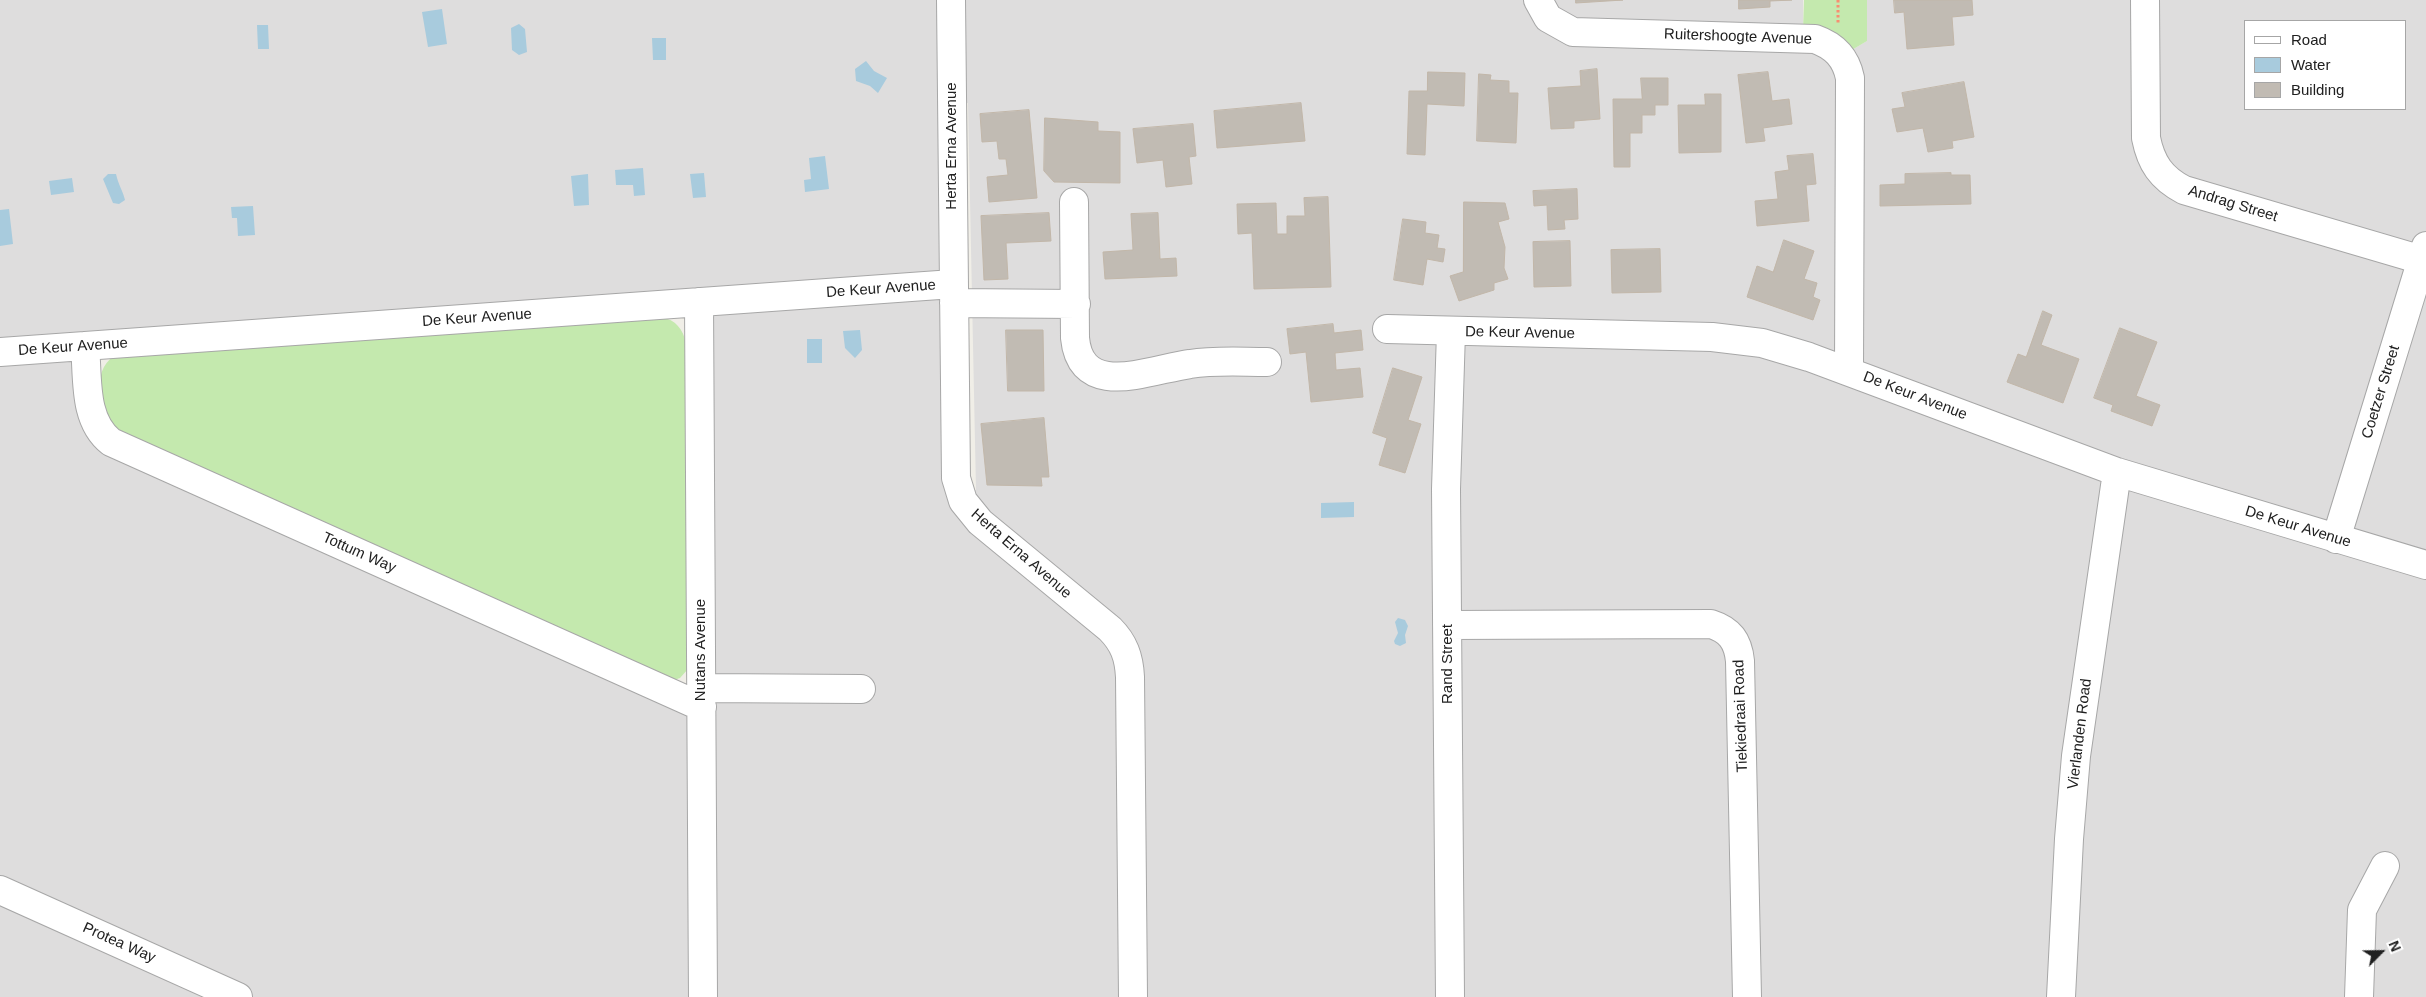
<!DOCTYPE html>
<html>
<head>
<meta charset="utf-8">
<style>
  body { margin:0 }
  #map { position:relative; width:2426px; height:997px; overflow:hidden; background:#f0eee7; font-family:Arial,sans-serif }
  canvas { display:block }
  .legend { position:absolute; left:2244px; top:20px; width:162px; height:90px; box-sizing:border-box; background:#fff; border:1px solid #a6a6a6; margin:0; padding:6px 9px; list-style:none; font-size:15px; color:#202020 }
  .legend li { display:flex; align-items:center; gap:10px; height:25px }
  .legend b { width:25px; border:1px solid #a6a6a6 }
  .north { position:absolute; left:2356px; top:927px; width:50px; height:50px; -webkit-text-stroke:4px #fff; paint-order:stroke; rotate:67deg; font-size:14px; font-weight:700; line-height:20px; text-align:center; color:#202020 }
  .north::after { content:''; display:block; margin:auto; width:18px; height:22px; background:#202020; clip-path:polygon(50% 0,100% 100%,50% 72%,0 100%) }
</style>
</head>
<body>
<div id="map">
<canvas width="2426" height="997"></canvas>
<ul class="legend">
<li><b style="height:6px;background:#fff"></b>Road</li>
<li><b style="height:14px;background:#a8cbdd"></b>Water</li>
<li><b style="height:14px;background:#c1bbb3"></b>Building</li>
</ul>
<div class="north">N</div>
</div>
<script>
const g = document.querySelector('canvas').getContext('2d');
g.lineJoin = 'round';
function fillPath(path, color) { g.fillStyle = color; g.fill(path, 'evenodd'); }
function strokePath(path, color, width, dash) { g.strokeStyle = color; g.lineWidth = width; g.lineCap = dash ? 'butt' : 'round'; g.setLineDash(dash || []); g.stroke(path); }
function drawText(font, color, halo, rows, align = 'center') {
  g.font = font + ' Arial,sans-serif'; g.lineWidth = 4; g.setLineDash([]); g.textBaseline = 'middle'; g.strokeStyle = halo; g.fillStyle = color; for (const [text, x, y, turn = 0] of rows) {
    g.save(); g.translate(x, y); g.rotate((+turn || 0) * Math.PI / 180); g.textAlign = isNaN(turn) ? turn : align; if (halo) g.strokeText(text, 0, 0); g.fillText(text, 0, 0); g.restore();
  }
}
fillPath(new Path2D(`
  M0,0H1803V29L1850,51L1867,41V0H2426V997H0ZM2245,21H2405V109H2245ZM951,103H968L976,490H958ZM698,302L700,708L91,412L85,345Z`), '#dedddd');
fillPath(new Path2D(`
  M1804,0H1867V41L1850,51L1803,29Z
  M661,317C676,320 683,329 686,343L688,669L680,678L674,680L114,429C101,409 90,372 114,356Z`), '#c4e9ae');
fillPath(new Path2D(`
  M442,9L447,44L428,47L422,12Z
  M519,24L525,29L527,52L519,55L512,50L511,28Z
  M257,25H268L269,49H258Z
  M652,38H666V60H653Z
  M866,61L874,71L887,78L878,93L870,86L856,81L855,69Z
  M825,156L829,189L805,192L804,180L811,179L809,158Z
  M643,168L645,195L634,196L633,185H616L615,170Z
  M704,173L706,197L693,198L690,174Z
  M108,174H116C118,184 123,191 125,200L119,204L113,203L103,179Z
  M588,174L589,205L574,206L571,176Z
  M72,178L74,192L51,195L49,181Z
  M253,206L255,235L238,236L237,218H232L231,207Z
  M9,209L13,244L0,246V210Z
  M860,330L862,350L855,358L845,348L843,331Z
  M807,339H822V363H807Z
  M1354,502V517L1321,518V503Z
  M1398,618L1405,620L1408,626L1405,635L1406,643L1400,646L1395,644L1394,641L1398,633L1395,622Z`), '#a8cbdd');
const building = new Path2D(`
  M1576,0H1623L1576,3Z
  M1739,0H1792L1770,1V7L1739,9Z
  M1894,0H1972L1973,15L1952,17L1954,45L1907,49L1904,12L1895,13Z
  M1597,69L1600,119L1574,121V128L1551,129L1548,88L1581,86L1580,71Z
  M1428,72L1465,73L1464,106L1427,104L1425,155L1407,154L1409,91H1427Z
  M1768,72L1772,101L1789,99L1792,124L1763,128L1765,141L1746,143L1738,75Z
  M1479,74L1491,75L1490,80L1509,81V93H1518L1516,143L1477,141Z
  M1641,78H1668V105H1655V115H1642V133H1630V167H1614L1613,99H1642Z
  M1964,82L1974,137L1952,141L1953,148L1928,152L1923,128L1897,132L1892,109L1905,107L1902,93Z
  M1705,94H1721V152L1679,153L1678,105H1705Z
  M1301,103L1305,141L1217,148L1214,111Z
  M1029,110L1037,198L989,202L987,177L1008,175L1006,159H999L997,141L982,142L980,114Z
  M1045,118L1098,122V131L1120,132V183L1054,182L1044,171Z
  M1193,124L1196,156L1189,157L1192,184L1166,187L1163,160L1137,163L1133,129Z
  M1813,154L1816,184L1806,185L1809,221L1757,226L1755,201L1778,199L1775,172L1789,170L1787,156Z
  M1951,173V175H1970L1971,204L1880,206V185L1905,184V174Z
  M1577,189L1578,219L1564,220L1565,229L1548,230L1547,205L1534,206L1533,191Z
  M1328,197L1331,287L1254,289L1252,233L1238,234L1237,204L1276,203L1277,234H1287V216H1305L1304,198Z
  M1464,202L1505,203L1509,219L1498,222L1505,247L1504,268L1508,279L1494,283V290L1459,301L1450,276L1463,272Z
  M1049,213L1051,241L1006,243L1008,279L984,280L981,216Z
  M1158,213L1160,259L1176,258L1177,276L1105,279L1103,252L1133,250L1131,214Z
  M1403,219L1426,222L1425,233L1439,235L1437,248L1445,249L1443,262L1427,259L1423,285L1394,280Z
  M1784,240L1814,251L1804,279L1817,283L1813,297L1820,300L1813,320L1747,297L1757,266L1773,272Z
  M1570,241L1571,286L1534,287L1533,242Z
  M1660,249L1661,292L1612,293L1611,250Z
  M2043,311L2052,315L2041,345L2079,359L2063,403L2007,382L2018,354L2026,357Z
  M1333,324L1334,333L1361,330L1363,350L1335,353L1336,370L1360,368L1363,397L1311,402L1306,352L1290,354L1287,329Z
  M2120,328L2157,342L2136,396L2160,405L2152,426L2111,411L2113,405L2094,398Z
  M1006,330H1043L1044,391H1008Z
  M1393,368L1422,377L1408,420L1421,424L1405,473L1379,465L1387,438L1373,433Z
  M1044,418L1049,477H1041L1042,486L987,485L981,424Z`);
fillPath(building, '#c1bbb3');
strokePath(building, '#c2b7a9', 1);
const minor = new Path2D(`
  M951,0L956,478L963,501L980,522L1110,629C1124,643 1129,657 1130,677L1133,997
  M1538,0L1548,18L1573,32L1815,39C1835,46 1846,58 1850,78L1849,371
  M2145,0L2146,138C2151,163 2161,178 2184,190L2422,260
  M1074,202L1075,338C1081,401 1151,369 1190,364C1215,360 1241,362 1267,362
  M699,302L703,997
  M954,303L1076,304
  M1387,329L1712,337L1762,343L1809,357L2117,472L2426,565
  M85,346C88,378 83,420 111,442L702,707
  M0,352L953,284
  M2336,539L2426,246
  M1447,625L1711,624C1730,630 1738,641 1740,661L1747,997
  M702,688L861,689
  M0,890L238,997
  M1450,997L1446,489L1451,332
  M2061,997L2069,839L2076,756L2117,472
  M2359,997L2362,910L2385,866`);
strokePath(minor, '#a7a7a7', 30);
strokePath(new Path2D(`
  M1838,0V24`), '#f78e71', 3, [2.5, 2.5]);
strokePath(minor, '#fff', 28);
drawText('15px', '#202020', '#fff', [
  ["Ruitershoogte Avenue",1738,37,2],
  ["Herta Erna Avenue",952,146,-90],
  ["Andrag Street",2233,204,17],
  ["De Keur Avenue",881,289,-4],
  ["De Keur Avenue",477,318,-4],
  ["De Keur Avenue",1520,333,1],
  ["De Keur Avenue",73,347,-4],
  ["Coetzer Street",2381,392,-73],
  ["De Keur Avenue",1915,396,21],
  ["De Keur Avenue",2298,527,17],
  ["Tottum Way",359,553,24],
  ["Herta Erna Avenue",1021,554,41],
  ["Nutans Avenue",701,650,-90],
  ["Rand Street",1448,664,-90],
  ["Tiekiedraai Road",1741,716,-92],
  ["Vierlanden Road",2080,734,-83],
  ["Protea Way",119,943,24]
]);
</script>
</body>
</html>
